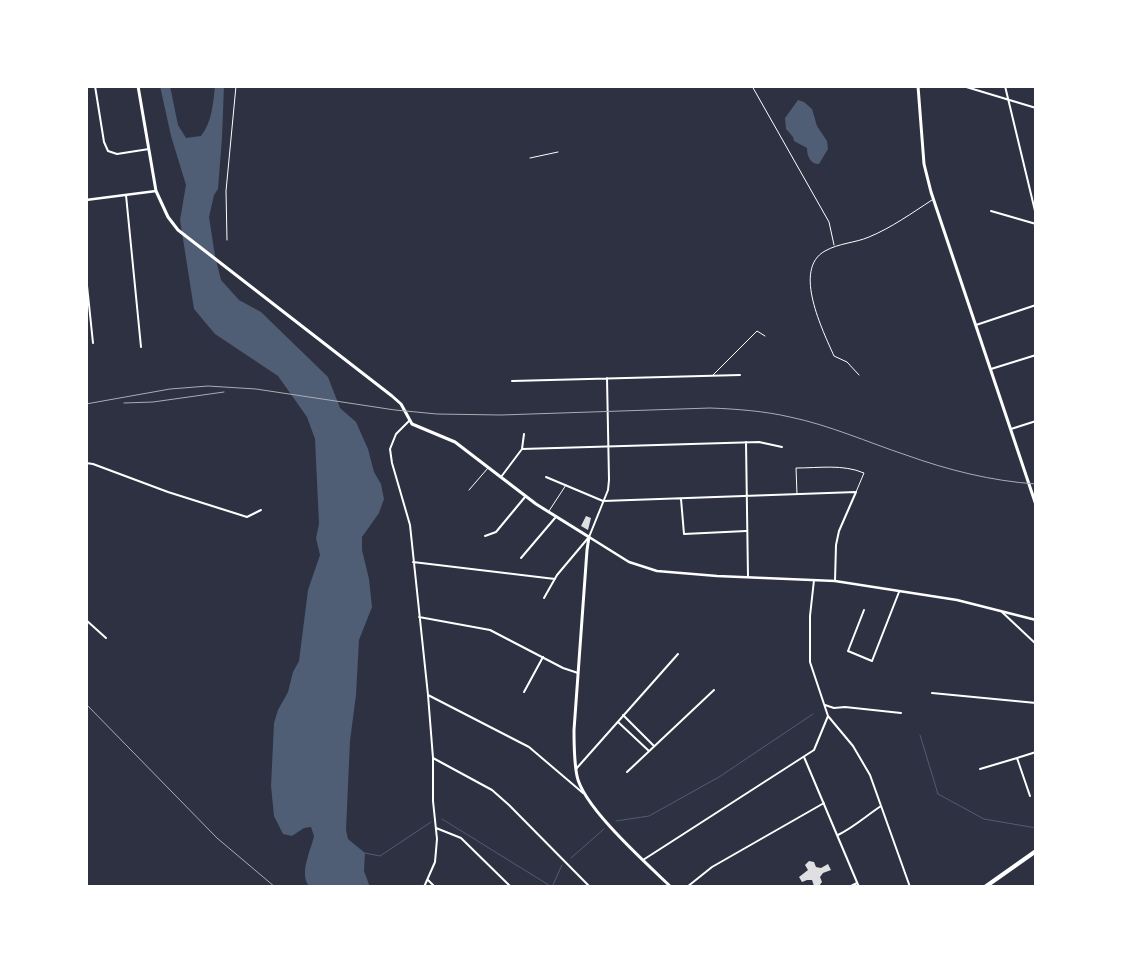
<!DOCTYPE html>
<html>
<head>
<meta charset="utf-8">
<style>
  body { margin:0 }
  #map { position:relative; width:1122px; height:973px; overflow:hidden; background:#2d3142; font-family:"Fira Sans Condensed",sans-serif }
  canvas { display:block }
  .frame { position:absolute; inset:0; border:88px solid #fff; pointer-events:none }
</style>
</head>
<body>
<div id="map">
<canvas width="1122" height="973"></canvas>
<div class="frame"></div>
</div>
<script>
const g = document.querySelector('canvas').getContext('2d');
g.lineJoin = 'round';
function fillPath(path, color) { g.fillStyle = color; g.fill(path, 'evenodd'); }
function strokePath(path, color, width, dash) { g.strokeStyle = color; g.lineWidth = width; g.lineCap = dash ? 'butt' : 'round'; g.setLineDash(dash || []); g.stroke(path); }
fillPath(new Path2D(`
  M160,86H170L178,125L186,138L201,136C212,122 213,104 215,86H224L222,138L218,189L214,195L209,217L215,256L221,280L239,300L261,312L328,377L340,408L356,422L368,449L374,472L381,484L384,499L379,513L362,537V550L369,579L372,607L359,640L356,695L350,741L346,830L348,839L365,853L364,871L370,887H310C298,875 311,850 314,836L311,827L304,828L292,836L283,834L274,816L271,786L274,723L278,710L288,692L293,672L299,661L308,590L320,555L316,538L319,524L315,439L307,417L278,376L215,334L194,309L180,220L186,185L171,136Z
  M798,100L804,102L812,109L817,126L827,141L828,149L819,164C810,164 807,156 807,148L794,141L793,137L786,129L785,118Z`), '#4f5d75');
strokePath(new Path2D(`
  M920,735L938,794L984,819L1036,828
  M442,819L552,887L562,865
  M616,821L649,816L719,777L813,714
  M365,853L380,856L431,822
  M571,858L604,829`), '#4f5d75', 1);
fillPath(new Path2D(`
  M586,516L591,518L588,530L581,526Z
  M809,861L814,862L816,867L821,868L828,864L831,870L823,873L820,877L822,882L819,886H814L812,880H807L802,882L799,877L808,870L805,865Z`), '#e0e0e3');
strokePath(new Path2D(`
  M530,158L558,152
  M227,240L226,191L236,86`), '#fff', 1);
strokePath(new Path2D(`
  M752,86L829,222L834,245
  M713,375L757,331L765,336
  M859,375L847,362L834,356C823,331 792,269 825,251C839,243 855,243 869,237C891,228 912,213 932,200
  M469,490L488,468
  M797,494L796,468C819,468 843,464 864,473L856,492
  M549,511L566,485`), '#fff', 1);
strokePath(new Path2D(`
  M95,86L104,142L108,151L117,154L149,149
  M963,86L1036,108
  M1005,86L1036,215
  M126,195L141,347
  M991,211L1036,224
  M86,276L93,343
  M976,325L1036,305
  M991,369L1036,355
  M512,381L740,375
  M409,421L396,434L390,449L392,463L410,525L428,695L433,758V801L437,839L435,862L424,887
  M1011,429L1036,421
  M746,442L748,577
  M522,449L524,434
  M86,463L93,464L168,492L247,517L261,510
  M501,477L522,449L759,442L782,447
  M546,477L603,501L856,492L839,531L836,545L835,581
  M681,499L684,534L746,531
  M485,536L496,532L525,497
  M521,558L555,518
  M413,562L555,579
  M814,580L810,616V662L828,716L853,746L870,775L910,887
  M544,598L557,575L589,537L608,490L609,480L607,378
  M864,610L848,651L872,661L899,592
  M1002,612L1036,644
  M419,617L490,630L563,668L578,673
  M86,620L106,638
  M524,692L543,657
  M932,693L1036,703
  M428,695L529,747L583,793
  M825,705L834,708L845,707L901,713
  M623,715L654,746
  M618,722L649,751
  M804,757L859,887
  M433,758L492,790L509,805L590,887
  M1017,758L1036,752
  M576,769L678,654
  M980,769L1017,758L1030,796
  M627,772L714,690
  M436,828L461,838L511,887
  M838,835C854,827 866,816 881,806
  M643,860L814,750L828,716
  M428,880L435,887
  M687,887L712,867L824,803
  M849,887L857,883`), '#fff', 2);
strokePath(new Path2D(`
  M86,200L156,191
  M589,537L629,562L657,571L717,576L835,581L957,600L1036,620`), '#fff', 2.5);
strokePath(new Path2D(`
  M138,86L156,191L168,217L178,230L392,396L401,404L412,424L455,442L536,504L589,537L587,550L574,730C574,746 574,761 577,776C583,807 647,864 671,887
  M918,86L924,164L931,192L1036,505`), '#fff', 3);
strokePath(new Path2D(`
  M985,887L1036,851`), '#fff', 4);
strokePath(new Path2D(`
  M124,403L153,402L224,392
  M86,404L170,389L208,386L256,389L395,410L437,414L501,415L710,408C737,409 764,411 790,417C829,425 867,442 906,455C948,470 991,481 1036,484
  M86,704L217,838L275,887`), '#abadb3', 1);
</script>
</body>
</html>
